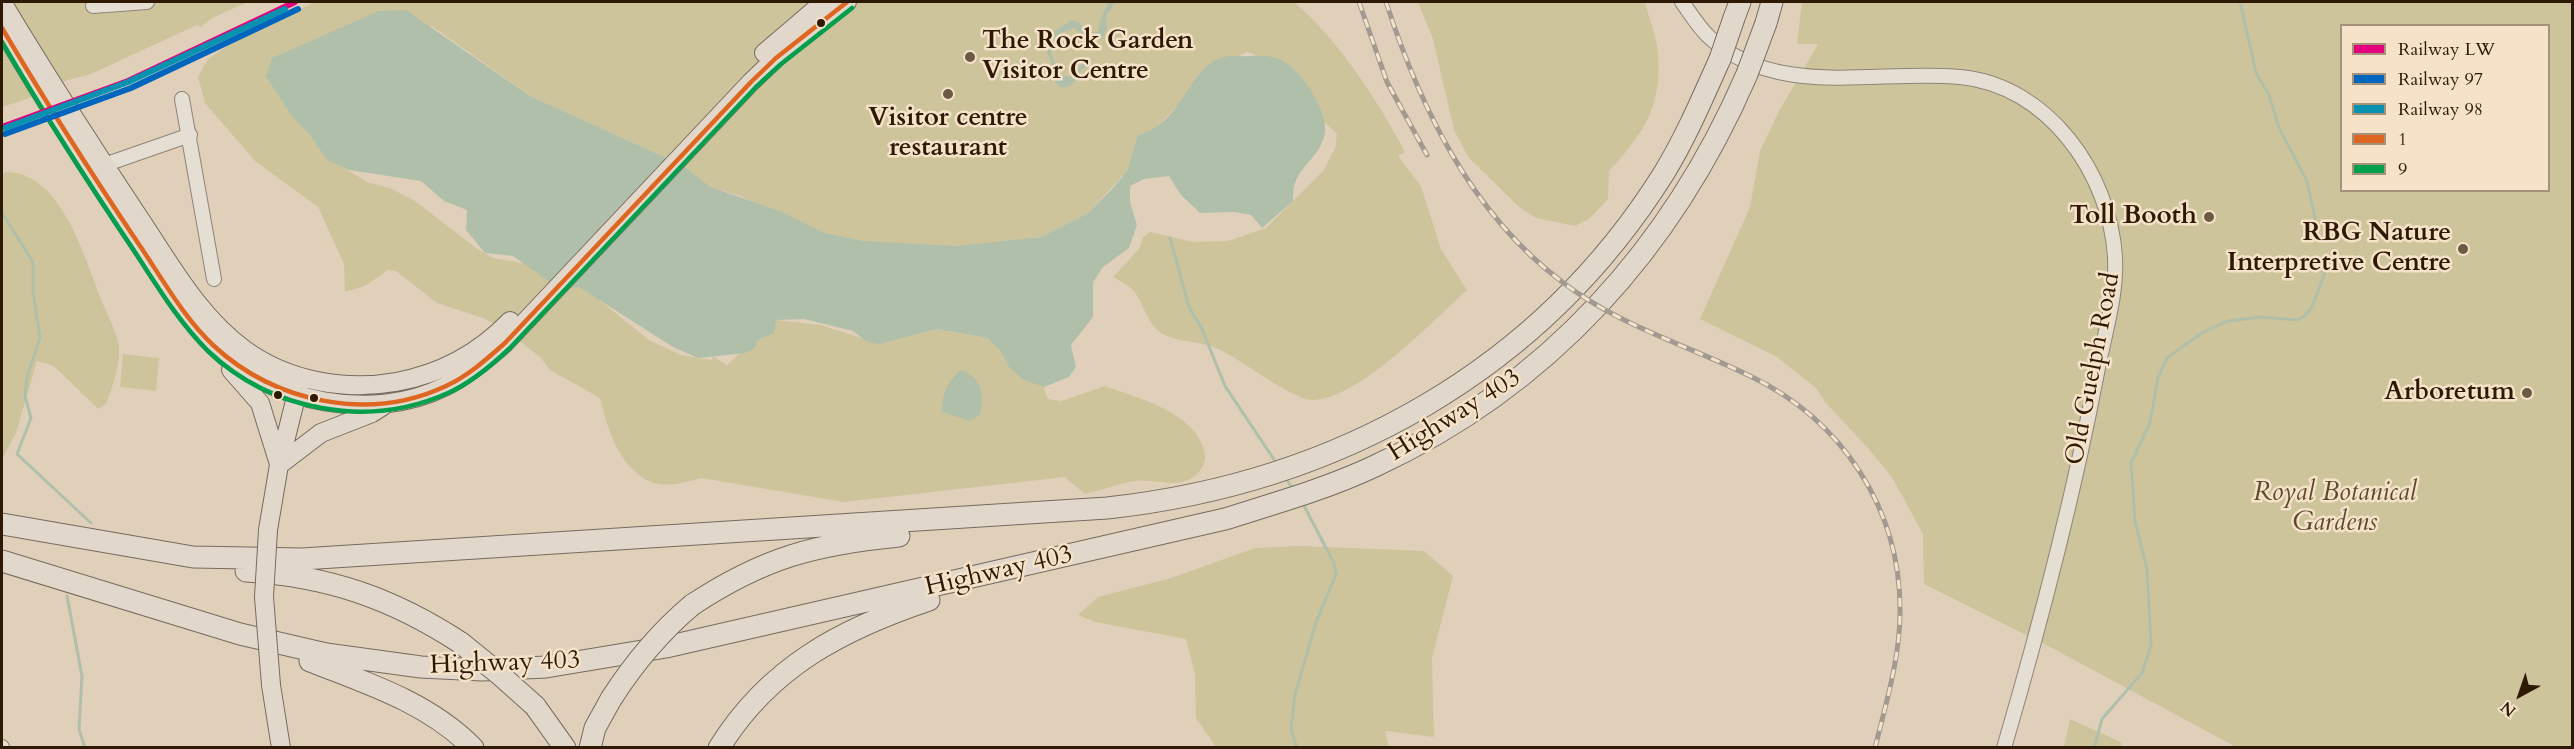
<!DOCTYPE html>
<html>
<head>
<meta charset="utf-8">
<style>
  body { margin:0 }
  #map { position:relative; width:2574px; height:749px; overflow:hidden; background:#e0d0ba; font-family:Cardo,serif }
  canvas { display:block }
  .frame { position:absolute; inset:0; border:3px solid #2e1904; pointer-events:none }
  .legend { position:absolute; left:2340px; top:24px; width:210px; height:168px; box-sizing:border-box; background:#f5e2c8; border:2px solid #a5927a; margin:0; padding:8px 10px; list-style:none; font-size:18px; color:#2e1904 }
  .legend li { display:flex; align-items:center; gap:12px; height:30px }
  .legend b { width:30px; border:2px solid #a5927a }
  .north { position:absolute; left:2490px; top:665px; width:60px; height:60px; -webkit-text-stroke:4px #f5e2c8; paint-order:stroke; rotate:220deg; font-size:16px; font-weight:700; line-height:24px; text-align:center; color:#2e1904 }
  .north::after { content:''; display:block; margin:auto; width:21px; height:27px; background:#2e1904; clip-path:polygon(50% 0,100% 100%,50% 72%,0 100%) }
</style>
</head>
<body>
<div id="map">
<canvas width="2574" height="749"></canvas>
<div class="frame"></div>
<ul class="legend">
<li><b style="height:8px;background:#e5007d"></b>Railway LW</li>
<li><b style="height:8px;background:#0065bd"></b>Railway 97</li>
<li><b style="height:8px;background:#0793b0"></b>Railway 98</li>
<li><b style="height:8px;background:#de6620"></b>1</li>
<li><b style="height:8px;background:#029f4d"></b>9</li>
</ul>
<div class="north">N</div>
</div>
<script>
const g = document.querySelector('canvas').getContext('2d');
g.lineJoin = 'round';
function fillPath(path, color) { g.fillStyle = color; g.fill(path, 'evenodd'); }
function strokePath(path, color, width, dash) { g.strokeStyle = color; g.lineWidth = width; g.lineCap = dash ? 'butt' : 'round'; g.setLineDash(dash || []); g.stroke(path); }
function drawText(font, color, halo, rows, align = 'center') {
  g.font = font + ' Cardo,serif'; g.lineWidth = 5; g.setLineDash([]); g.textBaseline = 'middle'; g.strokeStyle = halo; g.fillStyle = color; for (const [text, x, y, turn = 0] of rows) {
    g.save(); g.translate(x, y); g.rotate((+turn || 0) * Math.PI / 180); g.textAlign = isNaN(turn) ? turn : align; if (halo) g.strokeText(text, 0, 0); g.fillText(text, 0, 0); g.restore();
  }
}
fillPath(new Path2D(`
  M2,2H248L212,18L201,27L197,25L91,74L68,80L35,96L2,107Z
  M314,2H1294C1338,39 1378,101 1405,152L1398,156L1421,186L1441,249L1467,290C1434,320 1357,401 1312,400C1293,400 1242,360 1220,350C1203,341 1180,343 1163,334C1146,325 1144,301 1132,289C1127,284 1119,281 1113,277L1139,249L1143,237L1150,232L1193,242L1228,241L1266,228L1324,170L1335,148L1337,134L1254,54L1247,52L1212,69L1136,149L1127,171L1088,213L1041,237L922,254L822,232L740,196L711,187L682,165L530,96L432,26L308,133L348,170L367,182L390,188L415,201L476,248L493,258L562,270L649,340L681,355L712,360L713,356L727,365L776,320L821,325L880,344L937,329L987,338L1041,380L1048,399L1061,401L1105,386C1140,399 1196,412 1205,453C1207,463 1199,475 1190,479C1173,488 1152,478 1135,481C1118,484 1101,490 1085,494L1065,477L844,502L701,478C688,482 665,488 651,482C620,469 607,429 600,398L550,370L541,358L503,328L483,318L437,303L396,271L388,270L365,286L345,292L344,264L318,207L255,161L205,103L198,77L208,59L227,46Z
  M1418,2H1645C1648,16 1655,32 1657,46C1664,103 1646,131 1609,171L1608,199L1589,219L1575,226L1536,218L1519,207L1469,158L1454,130L1433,39Z
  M1802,2H2572V747H2236L2050,647L1924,584L1923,534L1892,477L1867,447L1825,402L1816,388L1777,357L1700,319L1750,207L1760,151L1778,113L1818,44H1797ZM2342,26H2548V190H2342Z
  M5,172C61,171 85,258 101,299C106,313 117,331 119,346C121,364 112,388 106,404L98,409L54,366L37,361L16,433L2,459V176Z
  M123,354L159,358L156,391L120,387Z
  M1300,546L1424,551L1453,576L1432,658L1434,737L1385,731L1389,747H1216L1196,718L1195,674L1186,639L1095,622L1078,615L1098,597L1171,578L1255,548Z
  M2070,719L2121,742V747H2064Z`), '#cec49c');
fillPath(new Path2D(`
  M1109,2H1116L1106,16L1107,30L1102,39H1088L1074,28L1058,34L1051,53L1060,75L1069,77L1082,64L1088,61L1090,65L1081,70L1072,85C1051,95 1054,71 1050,59C1047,50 1041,46 1045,37L1072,20L1080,23L1086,33L1098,32L1102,15Z
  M406,10L530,96L682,165L711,187L782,212L822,232L863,241L957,246L1041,237L1088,213L1113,188L1127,171L1138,135C1183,124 1188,66 1224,57C1232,55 1243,57 1251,56C1278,54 1289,61 1305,82C1314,94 1327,117 1325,132C1322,154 1302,164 1295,183C1293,188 1293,196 1293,201L1262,228L1251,215L1234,212L1200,213L1181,195L1169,176L1144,179L1130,186V202L1137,225L1129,248L1103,267L1093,282V317L1071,345L1076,367L1069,377L1044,387L1024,380L1009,367L1000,350L987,338L937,329L880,344L867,342L853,331L804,319L776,320L774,333L758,340L754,349L745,353L698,358L673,347L579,287L558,288L513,256L485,253L466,230L467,210L444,201L421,181L349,170L327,160L310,135L291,115L266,76L272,58L379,11Z
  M960,370C982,376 985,396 980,415L970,421L942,412C942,393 947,383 960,370Z`), '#b0bfaa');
strokePath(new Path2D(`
  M2240,2L2256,73L2269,95L2279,128L2307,181L2320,241
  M2,213L33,262V292L40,338L27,377L25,396L31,418L17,454L91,523
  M1170,238L1189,307L1202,329L1225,386L1277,464
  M1285,477L1293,489
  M67,596L82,676L79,729L85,748
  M1297,748L1291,730L1295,695L1316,622L1336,575L1334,563L1302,502
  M2094,748L2102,719L2142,673L2151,645L2147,569L2135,521L2131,463L2150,423L2158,378L2167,358L2203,332L2228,321L2262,317L2297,320L2305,316L2312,307L2326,270L2323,259`), '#b0bfaa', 3);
const minor = new Path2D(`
  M1682,2C1690,13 1698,26 1708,36C1775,100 1877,69 1960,77C2048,85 2110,174 2115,257C2117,297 2104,335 2097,373C2073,499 2040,625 2004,748
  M93,6L147,2
  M182,99L214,279
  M104,165L190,135
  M2,747V748`);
const major = new Path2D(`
  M2,2C45,74 91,145 138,216C169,262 198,316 245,350C288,381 344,391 396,382C440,374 479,353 510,321
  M2,28C44,100 89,170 136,240C160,275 183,316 214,346C272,403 372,423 446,386C468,375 487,359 505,343L751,82L776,58L847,2
  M764,53L824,2
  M231,370L260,403L279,464
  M279,465L321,433L372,413L383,406
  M268,530L279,465L299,385
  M271,685L281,748`);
const highway = new Path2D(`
  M1734,18L1740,2
  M1766,23L1772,2
  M2,524L193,557L302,559L1107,508C1337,483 1540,371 1664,173C1686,137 1703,97 1720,59
  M2,561L240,634L326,654L421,667L482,670L546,667L666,647L1225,519C1276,503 1326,489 1375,466C1548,386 1672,248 1747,74
  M246,571C328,576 392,598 461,643
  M692,605C763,558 815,544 899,536
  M310,661C367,683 429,703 473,748
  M535,706L565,748
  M590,748L595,728L611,699
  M719,748C769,667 842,629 929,600`);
strokePath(minor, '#908476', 16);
strokePath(major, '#766b5e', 20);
strokePath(highway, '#766b5e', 23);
strokePath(minor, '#e5ded3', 14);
strokePath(major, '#e1d8cb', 18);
strokePath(highway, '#e1d8cb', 21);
const rail = new Path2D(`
  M1359,2L1387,82L1427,155
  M1386,2C1420,107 1471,213 1561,281C1617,325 1687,345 1750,376C1842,420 1901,509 1900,612C1900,658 1886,703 1875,748`);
strokePath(rail, '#a29a90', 5);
strokePath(rail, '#f5e2c8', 3, [9]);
const majorBridge = new Path2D(`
  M268,530L264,597L271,685`);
const highwayBridge = new Path2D(`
  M1720,59L1734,18
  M1747,74L1766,23
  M461,643L498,673L535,706
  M611,699C634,663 660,632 692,605`);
strokePath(majorBridge, '#766b5e', 20, []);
strokePath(highwayBridge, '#766b5e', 23, []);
strokePath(majorBridge, '#e1d8cb', 18);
strokePath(highwayBridge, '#e1d8cb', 21);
strokePath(new Path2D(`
  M2,28C45,101 91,173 138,243C162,278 183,317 214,346C275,403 370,422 446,386C468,376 487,359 505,343L751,82L776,58L847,2`), '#de6620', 4.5);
strokePath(new Path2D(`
  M2,42C43,112 87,181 133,249C156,284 178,321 208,351C271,411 368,429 448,393C471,383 492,365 510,348L756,87L781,64L852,8`), '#029f4d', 4.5);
strokePath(new Path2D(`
  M2,127L128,81L295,2`), '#e5007d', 6);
strokePath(new Path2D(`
  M5,134L131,88L298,9`), '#0065bd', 6);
strokePath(new Path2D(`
  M5,128L128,82L285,9`), '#0793b0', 6);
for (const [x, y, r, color] of [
  [821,23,5,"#2e1904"],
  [970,57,6,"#6c5944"],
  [948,94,6,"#6c5944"],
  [2209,217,6,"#6c5944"],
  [2463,249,6,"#6c5944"],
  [2527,393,6,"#6c5944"],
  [278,395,5,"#2e1904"],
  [314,398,5,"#2e1904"]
]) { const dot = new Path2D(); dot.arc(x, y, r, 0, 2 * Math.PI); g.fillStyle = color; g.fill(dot); strokePath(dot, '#f5e2c8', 2); }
drawText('bold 26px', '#2e1904', '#f5e2c8', [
  ["The Rock Garden",982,42,"left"],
  ["Visitor Centre",982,72,"left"],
  ["Visitor centre",948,119,"center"],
  ["restaurant",948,149,"center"],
  ["Toll Booth",2197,217],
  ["RBG Nature",2451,234],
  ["Interpretive Centre",2451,264],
  ["Arboretum",2515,393]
], 'right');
drawText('26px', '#2e1904', '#f5e2c8', [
  ["Old Guelph Road",2094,369,-79],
  ["Highway 403",1455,416,-32],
  ["Highway 403",999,572,-13],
  ["Highway 403",505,664,-2]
]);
drawText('italic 26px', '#5a492a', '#f5e2c8', [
  ["Royal Botanical",2335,494],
  ["Gardens",2335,524]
]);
</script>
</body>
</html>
